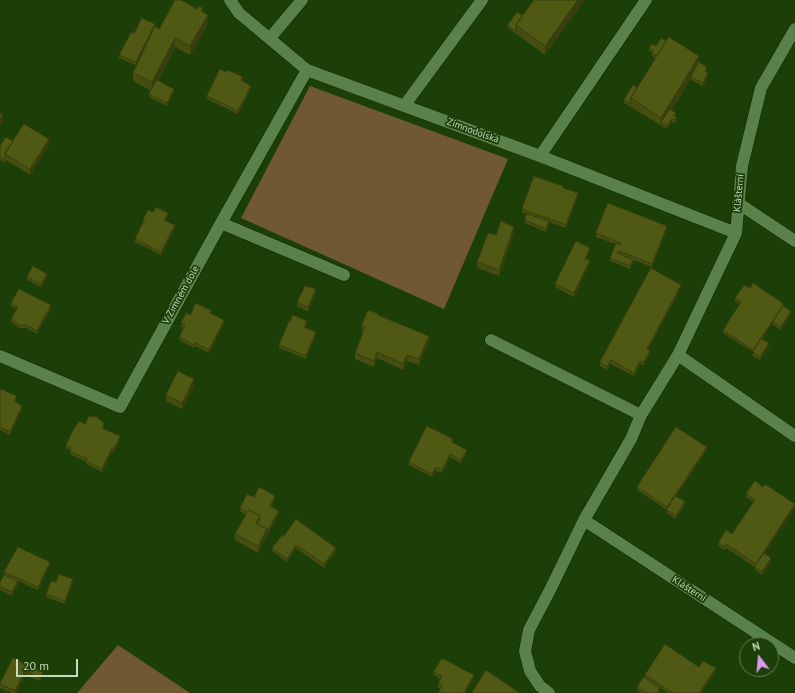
<!DOCTYPE html>
<html>
<head>
<meta charset="utf-8">
<style>
  body { margin:0 }
  #map { position:relative; width:795px; height:693px; overflow:hidden; background:#1c3f08; font-family:"PT Sans",sans-serif }
  canvas { display:block }
  .north { position:absolute; left:739px; top:637px; width:40px; height:40px; box-sizing:border-box; background:#1c3f08; border:1px solid #607d50; border-radius:50%; rotate:344deg; font-size:11px; font-weight:700; line-height:16px; text-align:center; color:#c5dabd }
  .north::after { content:''; display:block; margin:auto; width:14px; height:18px; background:#dc99f4; clip-path:polygon(50% 0,100% 100%,50% 72%,0 100%) }
  .scale { position:absolute; left:16px; top:659px; width:62px; height:18px; box-sizing:border-box; border:2px solid #c5dabd; border-top:0; padding-left:5px; font-size:12px; line-height:14px; white-space:nowrap; color:#c5dabd; -webkit-text-stroke:3px #1c3f08; paint-order:stroke }
</style>
</head>
<body>
<div id="map">
<canvas width="795" height="693"></canvas>
<div class="north">N</div>
<div class="scale">20 m</div>
</div>
<script>
const g = document.querySelector('canvas').getContext('2d');
g.lineJoin = 'round';
function fillPath(path, color) { g.fillStyle = color; g.fill(path, 'evenodd'); }
function strokePath(path, color, width, dash) { g.strokeStyle = color; g.lineWidth = width; g.lineCap = dash ? 'butt' : 'round'; g.setLineDash(dash || []); g.stroke(path); }
function drawText(font, color, halo, rows, align = 'center') {
  g.font = font + ' "PT Sans",sans-serif'; g.lineWidth = 3.5; g.setLineDash([]); g.textBaseline = 'middle'; g.strokeStyle = halo; g.fillStyle = color; for (const [text, x, y, turn = 0] of rows) {
    g.save(); g.translate(x, y); g.rotate((+turn || 0) * Math.PI / 180); g.textAlign = isNaN(turn) ? turn : align; if (halo) g.strokeText(text, 0, 0); g.fillText(text, 0, 0); g.restore();
  }
}
fillPath(new Path2D(`
  M310,86L508,159L444,309L241,218Z
  M118,645L190,693H77Z`), '#705832');
const street = new Path2D(`
  M230,0L239,13L307,70L540,156L736,233
  M270,38L302,0
  M404,106L482,0
  M540,156L646,0
  M738,203L795,241
  M221,223L344,275
  M491,340L641,415
  M678,355L795,436
  M0,356L120,407L221,223L307,70
  M584,520L795,658
  M549,693L540,686L530,671L525,651L529,630L551,588L584,520L631,439L641,415L678,355L736,233L742,166L761,88L795,29`);
strokePath(street, '#0a2400', 13);
strokePath(street, '#5b814b', 12);
fillPath(new Path2D(`
  M534,0H585L545,55L508,28V25L523,16Z
  M203,13L208,24L190,55L175,47L158,81L174,92L167,106L149,97V94L151,91L133,81V73L159,29Z
  M142,18L136,65L119,58V55L134,33Z
  M656,46L699,62L707,70L706,72L708,76L703,86L691,80V78L672,110L676,116V120L675,123L672,122L667,129L624,103V100L637,88L656,59L652,56V52L649,51V48Z
  M243,80L242,81L251,89L238,114L207,99V96Z
  M13,141L49,145L30,175L6,160L5,163L0,160V146Z
  M563,188L578,196L566,228L549,222V225L546,232L525,223V220L527,214L522,212V209Z
  M153,212L168,216L165,220L175,228L161,255L135,242V239L143,222V219Z
  M667,229L652,267L633,260V263L630,269L610,261V258L615,244L596,237V233Z
  M514,233L499,276L477,268V262L496,235Z
  M590,251L586,259L590,263L574,297L555,287V284Z
  M27,277H47L41,287L27,280Z
  M681,288L648,350L650,354L643,366L640,364L634,376L611,364L607,370L600,366V362Z
  M750,288L784,306L791,315L781,330L773,325V323L762,339L769,347L760,360L753,356V352L723,333V330L740,304L735,301V298Z
  M316,292L308,311L297,306V303Z
  M11,303L51,309L37,334L26,328H19L11,322V319L17,309L11,306Z
  M212,314L224,323L209,353L195,346L194,348L179,340V337L183,328L181,326V323L190,315Z
  M379,316L429,342L419,365L407,361L403,370L377,358L374,367L355,359V353L363,332H362V325Z
  M290,321L307,324L305,328L316,335L306,359L279,348V345Z
  M194,385L182,409L166,401V395Z
  M0,391L17,400L15,402L22,409L10,435L0,430Z
  M85,424L104,426L103,428L120,439L114,452L112,451L102,472L86,464V462L70,454V450L66,448V445L76,426Z
  M453,442L467,453L461,463L450,457L442,473L436,471L432,477L409,465V462Z
  M707,450L676,496L685,504L676,519L667,513V510L637,490V487Z
  M755,481L765,554L771,561L762,575L755,570V567L726,548L725,550L718,546V543L732,534L753,502L746,497V494Z
  M254,497L275,499L271,507L279,514L258,553L235,540V534L246,515L240,511V508Z
  M284,536L336,551L324,568L296,548L287,562L272,551V548Z
  M50,565L38,590L18,581V584L12,596L0,590V583L4,575V572Z
  M73,582L65,604L46,597V594Z
  M13,658L43,675L40,681L25,675L16,693H12L0,688V684Z
  M699,667L716,672L701,693H668L660,688V691L659,693H641L637,690V687L645,678V675Z
  M434,672L474,678L465,693H438L440,689L438,687V684L440,679L434,675Z`), '#454d10');
fillPath(new Path2D(`
  M578,0H585L545,55V46Z
  M208,15V24L190,55V46Z
  M155,24V27L136,65V62Z
  M175,38V47L152,91V82Z
  M699,56V65L691,77V78L663,124L661,123V118Z
  M708,73V76L703,86V83Z
  M251,86V89L238,114V111Z
  M174,89V92L167,106V103Z
  M3,115V121L0,125V119Z
  M672,119V122L667,129V126Z
  M49,139V145L30,175V169Z
  M578,193V196L566,228V225Z
  M168,213V216L164,223V220Z
  M549,221V225L546,232V229Z
  M175,225V228L161,255V252Z
  M667,226V229L652,267V264Z
  M514,227V233L499,276V270Z
  M590,248V251L585,262V259Z
  M590,260V263L574,297V293Z
  M633,260V263L630,269V266Z
  M47,274V277L41,287V284Z
  M681,285V288L647,352V349Z
  M316,289V292L308,311V307Z
  M784,304V307L773,322V323L753,353V350Z
  M51,305V309L37,334V331Z
  M791,311V315L781,330V327Z
  M224,320V323L209,353V350Z
  M316,332V335L306,359V356Z
  M429,336V342L419,365V359Z
  M769,343V347L760,360V357Z
  M650,351V354L643,366V363Z
  M377,352V358L374,367V361Z
  M407,355V361L403,370V364Z
  M611,360V364L607,370V367Z
  M640,361V364L634,376V373Z
  M194,379V385L182,409V403Z
  M22,406V409L10,435V432Z
  M120,436V439L114,452V449Z
  M707,447V450L667,510V507Z
  M112,448V451L102,472V469Z
  M467,450V453L461,463V460Z
  M450,454V457L442,473V470Z
  M436,467V471L432,477V474Z
  M275,496V499L270,509V506Z
  M685,501V504L676,519V516Z
  M795,505V508L756,567V564Z
  M279,511V514L258,553V546L267,529Z
  M296,545V548L287,562V559Z
  M336,548V551L324,568V564Z
  M771,558V561L762,575V572Z
  M50,562V565L38,590V587Z
  M73,579V582L65,604V601Z
  M18,581V584L12,596V592Z
  M716,668V672L701,693H699Z
  M25,671V675L16,693H15V691Z
  M43,672V675L40,681V678Z
  M474,675V678L465,693H464Z
  M660,688V691L659,693H657Z`), '#383e0d');
const building = new Path2D(`
  M175,0H181L197,9L199,6L203,8L201,11L208,15L190,46L175,38L152,82L133,73L155,26L159,29Z
  M534,0H578L545,46L516,25Z
  M517,12L523,16L516,25V31L508,25Z
  M142,18L155,24L136,62L119,55L131,32L134,33Z
  M669,37L699,56L661,118L631,98Z
  M661,38L666,41L657,56L652,53L653,50L649,48L651,44L656,46Z
  M699,62L707,67L705,71L708,73L703,83L691,77Z
  M220,69L226,72L228,70L243,77L241,80L251,86L238,111L207,96Z
  M157,80L174,89L167,103L149,94Z
  M633,85L637,88L631,98V104L624,100Z
  M670,109L676,113L674,116L676,117L675,120L672,119L667,126L661,123Z
  M0,113L3,115L0,119Z
  M24,124L49,139L30,169L5,154Z
  M6,137L13,141L5,154V160L0,157V146Z
  M534,176L563,186V188L578,193L566,225L522,209Z
  M608,203L667,226L652,264L619,251L617,253L633,260L630,266L610,258L616,243L620,245L621,243L596,233Z
  M156,207L168,213L164,220L175,225L161,252L135,239L144,220L143,219L148,210L153,212Z
  M527,214L549,221L546,229L525,220Z
  M501,221L514,227L499,270L477,262L488,233L496,235Z
  M576,241L590,248L585,259L590,260L574,293L555,284Z
  M33,266L47,274L41,284L27,277Z
  M651,268L681,285L647,349L650,351L643,363L640,361L634,373L611,360L607,367L600,362Z
  M753,283L784,304L753,350L723,330L741,302L735,298L744,285L750,288Z
  M305,286L316,289L308,307L297,303Z
  M19,289L51,305L37,331L26,325H19L11,319L18,307L11,303Z
  M196,303L212,311L210,313L224,320L209,350L195,343L194,345L179,337L185,325L181,323L186,313L190,315Z
  M783,306L791,311L781,327L773,322Z
  M368,310L379,314L378,315L429,336L419,359L407,355L403,364L377,352L374,361L355,353L365,327L362,325Z
  M293,315L307,321L304,327L316,332L306,356L279,345L289,321H290Z
  M761,339L769,343L760,357L753,352Z
  M178,371L194,379L182,403L166,395Z
  M1,389L17,396L14,401L22,406L10,432L0,427V391Z
  M89,416L97,417L104,423L102,428L120,436L114,449L112,448L102,469L86,461L87,459L70,451L71,447L66,445L75,426H76L79,421L85,424Z
  M427,426L453,439L452,442L467,450L461,460L450,454L442,470L436,467L432,474L409,462Z
  M676,427L707,447L667,507L637,487Z
  M755,481L763,487L765,484L795,504L756,564L726,544L725,547L718,543L726,530L732,534L755,500L746,494Z
  M259,487L275,496L270,506L279,511L267,532V529L257,524L260,519V516L249,510L247,512L240,508L247,494L254,497Z
  M675,496L685,501L676,516L667,510Z
  M249,510L260,516L256,523L267,529L258,546L235,534Z
  M296,519L336,548L324,564L296,545L287,559L272,548L283,534L284,536Z
  M18,547L50,562L38,587L4,572Z
  M764,553L771,558L762,572L755,567Z
  M59,574L73,579L65,601L46,594L51,581L56,582Z
  M4,575L18,581L12,592L0,587V583Z
  M665,644L699,667L703,661L716,668L699,693H673L645,675Z
  M13,658L43,672L40,678L25,671L15,691L0,684Z
  M442,658L474,675L464,693H438L442,686L438,684L442,676L434,672Z
  M486,670L520,693H472Z
  M644,677L660,688L657,693H646L637,687Z`);
fillPath(building, '#505913');
strokePath(building, '#383e0d', 1);
drawText('10px', '#c5dabd', '#1c3f08', [
  ["Zimnodolská",473,131,20],
  ["Klášterní",739,193,-85],
  ["V Zimném dole",181,295,-61],
  ["Klášterní",689,589,33]
]);
</script>
</body>
</html>
